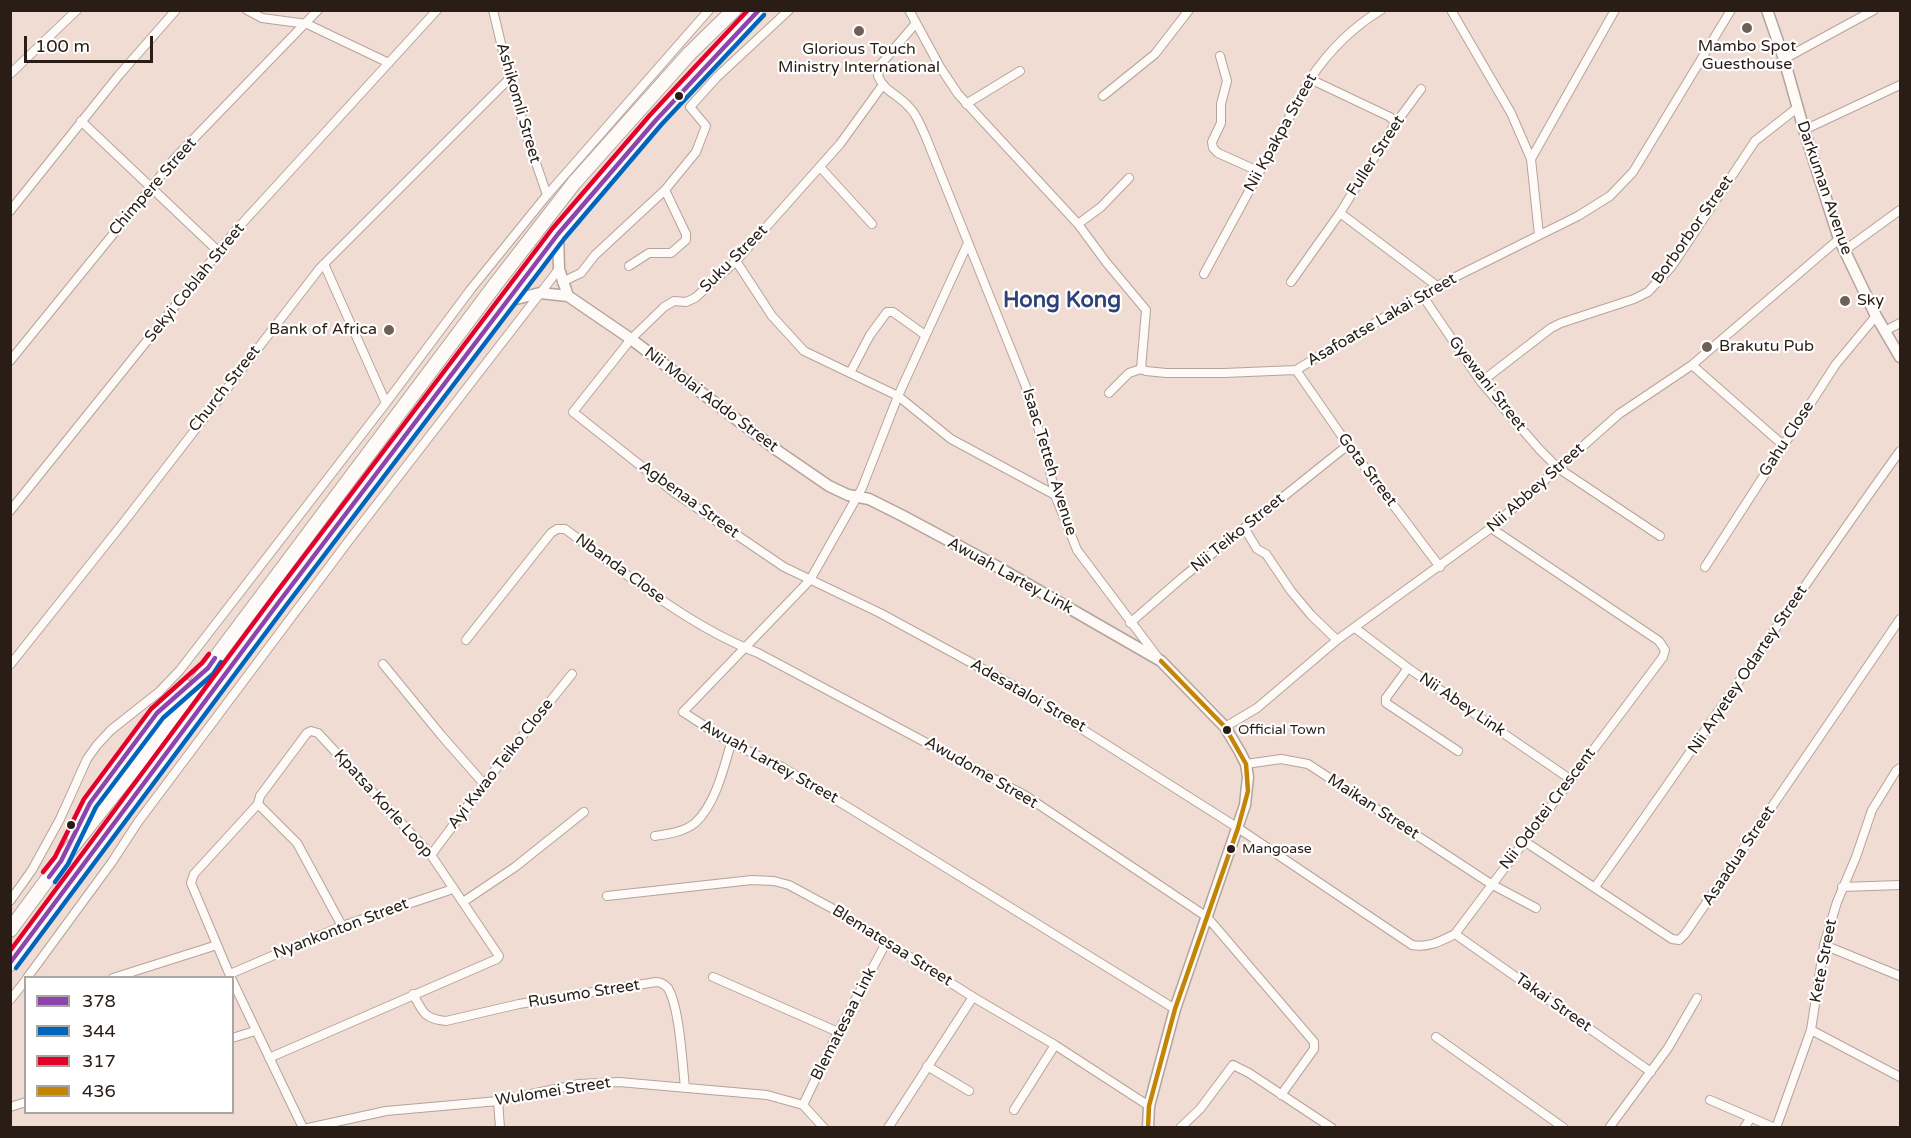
<!DOCTYPE html>
<html>
<head>
<meta charset="utf-8">
<style>
  body { margin:0 }
  #map { position:relative; width:1911px; height:1138px; overflow:hidden; background:#f0dcd2; font-family:"Varela Round",sans-serif }
  canvas { display:block }
  .frame { position:absolute; inset:0; border:12px solid #291d15; pointer-events:none }
  .legend { position:absolute; left:24px; top:976px; width:210px; height:138px; box-sizing:border-box; background:#fff; border:2px solid #a9a5a1; margin:0; padding:8px 10px; list-style:none; font-size:18px; color:#291d15 }
  .legend li { display:flex; align-items:center; gap:12px; height:30px }
  .legend b { width:30px; border:2px solid #a9a5a1 }
  .scale { position:absolute; left:24px; top:36px; width:129px; height:27px; box-sizing:border-box; border:3px solid #291d15; border-top:0; padding-left:8px; font-size:18px; line-height:21px; white-space:nowrap; color:#291d15; -webkit-text-stroke:4px #fff; paint-order:stroke }
</style>
</head>
<body>
<div id="map">
<canvas width="1911" height="1138"></canvas>
<div class="frame"></div>
<ul class="legend">
<li><b style="height:8px;background:#8e44ad"></b>378</li>
<li><b style="height:8px;background:#0065bd"></b>344</li>
<li><b style="height:8px;background:#e4002b"></b>317</li>
<li><b style="height:8px;background:#c48405"></b>436</li>
</ul>
<div class="scale">100 m</div>
</div>
<script>
const g = document.querySelector('canvas').getContext('2d');
g.lineJoin = 'round';
function strokePath(path, color, width, dash) { g.strokeStyle = color; g.lineWidth = width; g.lineCap = dash ? 'butt' : 'round'; g.setLineDash(dash || []); g.stroke(path); }
function drawText(font, color, halo, rows, align = 'center') {
  g.font = font + ' "Varela Round",sans-serif'; g.lineWidth = 4.5; g.setLineDash([]); g.textBaseline = 'middle'; g.strokeStyle = halo; g.fillStyle = color; for (const [text, x, y, turn = 0] of rows) {
    g.save(); g.translate(x, y); g.rotate((+turn || 0) * Math.PI / 180); g.textAlign = isNaN(turn) ? turn : align; if (halo) g.strokeText(text, 0, 0); g.fillText(text, 0, 0); g.restore();
  }
}
const minor = new Path2D(`
  M247,10L262,18L307,24L389,63
  M493,10C507,73 525,134 547,195
  M909,10L940,67L958,94L1078,224L1106,262L1146,310L1141,369
  M1451,10L1511,113L1531,159L1539,235
  M916,23L881,64L878,76C884,91 897,94 908,106C917,114 920,125 925,135L1026,387L1048,461L1055,495L1077,550L1159,659
  M1220,56L1227,81L1221,104V123L1212,142L1213,148L1218,153L1258,171
  M1784,59L1874,10
  M10,74L77,10
  M1310,79L1390,117L1396,123
  M882,86L840,144L736,261L695,298L686,302L674,301L664,307L631,339L573,412L675,493L784,567L880,613L1014,686L1238,828L1412,945C1429,948 1441,941 1455,934L1663,657L1665,650L1659,641L1491,528
  M1103,96L1155,54L1189,10
  M966,104L1020,71
  M81,121L218,251
  M1804,130L1900,85
  M1531,159L1615,10
  M820,167L872,224
  M10,211L119,75L176,10
  M1340,213L1437,286
  M1078,224L1101,207L1129,178
  M968,243L898,396L862,488L810,580L683,712L731,743L782,767L851,809L1175,1009
  M1845,250L1900,210
  M736,261L772,316L804,351L898,396L951,439L1055,495
  M324,264L386,403
  M629,266L649,253H671L686,240V234L665,190
  M1204,274L1310,79C1329,51 1351,28 1381,10
  M562,282L581,273L595,255L665,190L696,152L706,126L690,107L717,77L789,10
  M1291,282L1340,213L1393,127L1421,89
  M1422,295L1481,382L1540,450L1558,468L1660,536
  M1885,331L1900,323
  M10,361L175,158L318,10
  M1692,365L1783,445
  M1141,369L1146,371L1166,373H1224L1296,370L1437,286L1578,216L1610,196L1633,172L1731,10
  M1296,370L1348,445L1440,567
  M850,373L870,335L887,312H893L925,335
  M1481,382L1551,328L1561,323L1634,299L1648,292L1672,266L1755,141L1797,108
  M1109,393L1129,373L1141,369
  M10,511L237,229L437,10
  M1245,529L1257,549L1266,554L1291,591L1311,615L1337,640
  M1705,567L1836,364L1876,316
  M1130,623L1183,577L1348,445
  M1355,628L1408,668L1570,779
  M466,640L551,533L557,529H565C625,573 688,626 758,653L1026,796L1207,917L1314,1042V1049L1281,1095
  M383,664L441,735L484,784
  M10,665L127,518L320,268L509,79
  M1408,668L1386,698V703L1458,751
  M1225,727L1257,708L1337,640L1491,528L1619,414L1692,365L1839,239
  M1246,764L1281,759L1308,764L1491,884L1536,908
  M258,804L297,843L342,926
  M655,836C668,834 684,832 695,823C715,805 724,768 731,743
  M1524,841L1672,939L1679,940L1685,934L1900,619
  M431,855L484,784L572,674
  M1595,887C1699,743 1796,595 1900,451
  M1842,887L1900,885
  M607,896L752,880L774,881L789,885L837,911L973,997L1055,1045L1149,1106
  M10,901L32,870L60,819L87,759L97,745L111,730L159,692L180,670L386,403L471,289L547,195L709,10
  M463,902L515,867L584,812
  M1455,934L1651,1072
  M1824,945L1900,976
  M230,974L342,926L453,889
  M713,977L838,1032
  M27,978L112,862L138,822L350,539L559,269
  M113,978L217,945
  M231,978L191,883L194,874L258,804L260,796L307,733L311,731L318,733L431,855L499,956L497,959L269,1058
  M232,980L303,1128
  M413,994C423,1012 424,1019 446,1021L519,1004L656,982C661,982 664,984 668,988C680,1009 682,1062 685,1087
  M10,1000L26,980
  M1811,1030L1900,1077
  M1436,1037L1564,1128
  M232,1038L255,1031
  M927,1066L969,1091
  M1710,1100L1775,1128
  M498,1101L500,1128
  M803,1105L838,1032L886,943
  M10,1107L26,1102
  M1014,1110L1055,1045
  M308,1128L386,1111L498,1101L579,1084L619,1082L767,1095L803,1105L824,1128
  M888,1128L973,997
  M1180,1128L1200,1109L1233,1065L1249,1073L1332,1128
  M1609,1128L1668,1048L1697,998
  M1744,1128L1750,1119
  M1776,1128L1811,1030L1824,945L1837,902L1856,857L1872,810L1896,771L1900,768`);
const tertiary = new Path2D(`
  M1767,10L1784,59L1804,130L1839,239L1876,316L1900,357
  M558,234L559,269L568,296
  M508,301L540,293L568,296L631,339L778,451L829,486L848,495L869,499L903,516L996,566L1161,661L1225,727L1240,752L1246,764L1248,777L1245,805L1175,1009L1149,1106L1148,1128`);
const trunk = new Path2D(`
  M74,836L90,803L157,713L186,687
  M10,930L61,861L137,765L208,668L495,285L574,183L689,54L734,10
  M10,964L279,602L558,234C621,156 689,82 759,10`);
strokePath(minor, '#b3a49c', 10);
strokePath(tertiary, '#b3a49c', 13);
strokePath(trunk, '#b3a49c', 16);
strokePath(minor, '#fdfaf8', 8);
strokePath(tertiary, '#fdfaf8', 10);
strokePath(trunk, '#fdfaf8', 14);
strokePath(new Path2D(`
  M49,877L61,861L90,803L157,713L208,668L215,658
  M10,963L279,602L558,234L656,120L759,10`), '#8e44ad', 4.5);
strokePath(new Path2D(`
  M55,882L68,864L96,807L163,718L213,674L221,662
  M16,968L285,607L564,239L661,125L764,15`), '#0065bd', 4.5);
strokePath(new Path2D(`
  M43,872L55,857L84,799L151,709L202,663L209,654
  M10,951L273,597L552,229L650,115L748,10`), '#e4002b', 4.5);
strokePath(new Path2D(`
  M1148,1128L1149,1106L1175,1009L1238,828L1248,791L1246,764L1225,727L1161,661`), '#c48405', 4.5);
for (const [x, y, r, color] of [
  [1747,28,6,"#6f6057"],
  [859,31,6,"#6f6057"],
  [679,96,5,"#291d15"],
  [1845,301,6,"#6f6057"],
  [389,330,6,"#6f6057"],
  [1707,347,6,"#6f6057"],
  [1227,730,5,"#291d15"],
  [71,825,5,"#291d15"],
  [1231,849,5,"#291d15"]
]) { const dot = new Path2D(); dot.arc(x, y, r, 0, 2 * Math.PI); g.fillStyle = color; g.fill(dot); strokePath(dot, '#fff', 2); }
drawText('14px', '#291d15', '#fff', [
  ["Official Town",1238,730],
  ["Mangoase",1242,849]
], 'left');
drawText('16px', '#291d15', '#fff', [
  ["Mambo Spot",1747,47],
  ["Guesthouse",1747,65],
  ["Glorious Touch",859,50],
  ["Ministry International",859,68],
  ["Sky",1857,301,"left"],
  ["Bank of Africa",377,330,"right"],
  ["Brakutu Pub",1719,347,"left"]
]);
drawText('16px', '#291d15', '#fff', [
  ["Ashikomli Street",518,103,74],
  ["Nii Kpakpa Street",1281,133,-61],
  ["Fuller Street",1376,156,-57],
  ["Chimpere Street",153,187,-49],
  ["Darkuman Avenue",1824,188,71],
  ["Borborbor Street",1693,230,-55],
  ["Suku Street",734,259,-45],
  ["Sekyi Coblah Street",195,283,-51],
  ["Asafoatse Lakai Street",1382,320,-30],
  ["Gyewani Street",1487,384,52],
  ["Church Street",225,389,-52],
  ["Nii Molai Addo Street",711,400,37],
  ["Gahu Close",1787,439,-57],
  ["Isaac Tetteh Avenue",1049,462,73],
  ["Gota Street",1367,470,53],
  ["Nii Abbey Street",1536,488,-42],
  ["Agbenaa Street",689,500,36],
  ["Nii Teiko Street",1238,533,-39],
  ["Nbanda Close",620,569,36],
  ["Awuah Lartey Link",1010,576,29],
  ["Nii Aryetey Odartey Street",1748,670,-56],
  ["Adesataloi Street",1028,696,30],
  ["Nii Abey Link",1462,705,34],
  ["Awuah Lartey Street",769,762,29],
  ["Ayi Kwao Teiko Close",501,764,-52],
  ["Awudome Street",981,773,30],
  ["Kpatsa Korle Loop",383,804,48],
  ["Maikan Street",1373,807,33],
  ["Nii Odotei Crescent",1548,809,-53],
  ["Asaadua Street",1739,856,-56],
  ["Nyankonton Street",341,929,-21],
  ["Blematesaa Street",892,946,32],
  ["Kete Street",1824,961,-79],
  ["Rusumo Street",584,994,-9],
  ["Takai Street",1553,1003,35],
  ["Blematesaa Link",844,1024,-63],
  ["Wulomei Street",553,1092,-9]
]);
drawText('bold 22px', '#2f417b', '#fff', [
  ["Hong Kong",1062,301]
]);
</script>
</body>
</html>
